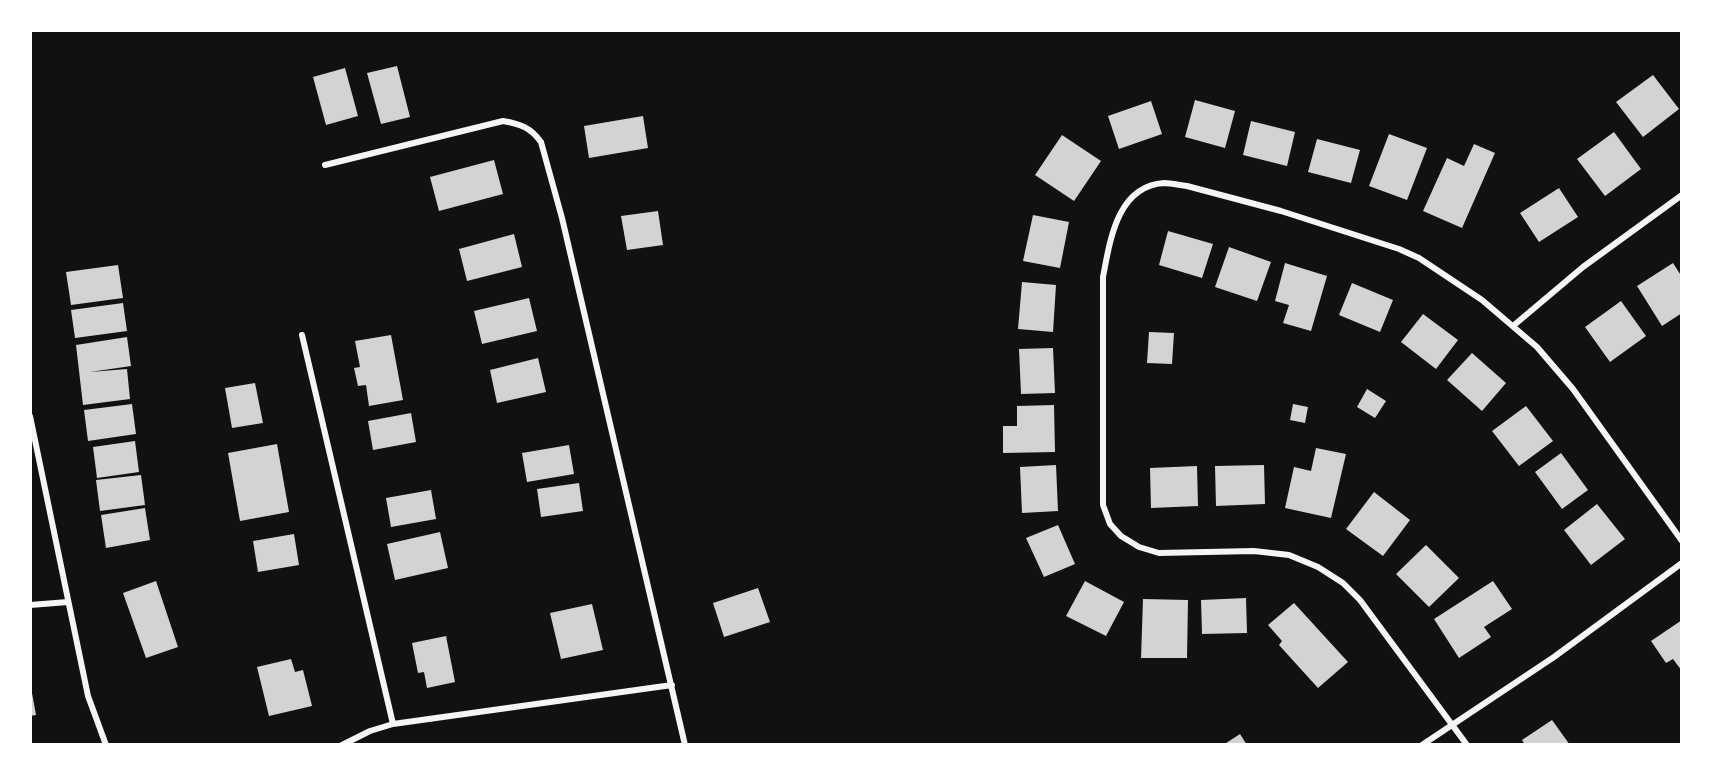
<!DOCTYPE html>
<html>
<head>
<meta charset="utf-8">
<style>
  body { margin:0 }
  #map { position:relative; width:1712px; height:775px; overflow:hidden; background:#111; font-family:"Nunito Sans",sans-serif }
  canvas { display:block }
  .frame { position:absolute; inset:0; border:32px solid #fff; pointer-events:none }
</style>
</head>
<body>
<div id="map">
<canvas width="1712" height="775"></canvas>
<div class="frame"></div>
</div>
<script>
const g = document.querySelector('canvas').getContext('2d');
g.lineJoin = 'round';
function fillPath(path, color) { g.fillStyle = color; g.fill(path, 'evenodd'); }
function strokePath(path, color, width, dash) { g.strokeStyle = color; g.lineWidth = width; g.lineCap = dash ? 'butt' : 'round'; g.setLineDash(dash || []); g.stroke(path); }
fillPath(new Path2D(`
  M397,66L410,117L381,124L367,73Z
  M345,68L358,116L326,125L313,77Z
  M1653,75L1679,109L1643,137L1616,102Z
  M1195,100L1235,111L1225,148L1185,137Z
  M1151,101L1162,134L1119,149L1108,116Z
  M643,116L648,148L589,158L584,126Z
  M1251,121L1295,132L1287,166L1243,155Z
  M1614,132L1641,169L1605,196L1577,159Z
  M1389,134L1427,148L1407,200L1369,186Z
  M1062,135L1101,161L1074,201L1035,175Z
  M1317,139L1360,150L1351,183L1308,172Z
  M1474,144L1495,153L1462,228L1423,211L1447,158L1464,166Z
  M494,160L503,194L439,211L430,177Z
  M1559,188L1578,217L1539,242L1520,213Z
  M658,211L663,245L627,250L621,216Z
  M1033,215L1069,222L1060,268L1023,261Z
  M1168,231L1213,244L1202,278L1159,265Z
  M514,234L522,267L467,281L459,249Z
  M1229,247L1271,262L1257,301L1215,287Z
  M1285,263L1327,276L1311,331L1283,323L1289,305L1275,301Z
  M1673,263L1682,277V313L1662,326L1637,286Z
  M118,265L123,298L71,305L66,272Z
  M1022,282L1056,285L1053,332L1018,329Z
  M1352,283L1393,300L1380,332L1339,315Z
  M529,298L537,331L482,344L474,311Z
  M1621,301L1646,336L1610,362L1585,327Z
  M123,303L127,331L75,338L71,310Z
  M1423,314L1458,340L1436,369L1401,342Z
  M1149,332L1174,333L1172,364L1147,363Z
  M391,335L403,400L369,406L366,385L358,386L354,368L360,367L355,341Z
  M127,337L131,366L90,372L127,369L130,399L83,405L76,345Z
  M1053,348L1055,393L1021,394L1019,349Z
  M1472,353L1506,383L1482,411L1447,380Z
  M538,358L546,392L497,403L490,370Z
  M255,383L263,423L232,428L225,388Z
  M1367,389L1386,401L1375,418L1357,407Z
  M132,404L136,434L88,441L84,410Z
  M1293,404L1308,407L1305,423L1290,420Z
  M1054,405L1055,452L1003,453V426H1017V406Z
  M1526,406L1553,441L1519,466L1492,431Z
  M411,413L416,442L373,450L368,421Z
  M135,441L139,472L97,478L93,447Z
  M277,444L289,512L240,521L228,453Z
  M569,445L574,474L527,482L522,453Z
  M1316,448L1346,454L1331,518L1285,508L1294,467L1311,471Z
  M1561,453L1588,490L1562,509L1535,472Z
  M1056,465L1058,511L1022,513L1020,467Z
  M1264,465L1265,504L1216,506L1215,466Z
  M1197,466L1198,506L1151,508L1150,468Z
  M141,475L145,505L100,511L96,480Z
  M579,483L583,511L541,517L537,489Z
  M431,490L436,519L391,527L386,498Z
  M1374,492L1410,520L1383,556L1346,529Z
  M1597,504L1625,539L1591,565L1564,530Z
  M145,508L150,540L106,548L101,515Z
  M1058,525L1075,564L1044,577L1026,538Z
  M440,532L448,568L395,580L387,544Z
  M294,534L299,565L258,572L253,541Z
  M1426,545L1459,578L1429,607L1396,574Z
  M156,581L178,647L146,658L123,593Z
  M1085,581L1124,602L1106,636L1066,616Z
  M1493,581L1512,609L1484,627L1491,637L1459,658L1434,619Z
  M758,588L770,622L724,637L713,603Z
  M1246,598L1247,633L1202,634L1201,600Z
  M1143,599L1188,600L1187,658H1141Z
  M1294,603L1348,662L1318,688L1279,645L1282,641L1268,625Z
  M592,604L603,650L561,659L550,613Z
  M1682,620V671L1673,659L1666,663L1651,641Z
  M446,636L455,682L427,688L424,672L418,673L412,643Z
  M291,659L295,672L303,670L312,706L269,716L257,667Z
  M30,682L36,715L30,716Z
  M1552,720L1570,745H1525L1522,740Z
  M1240,734L1247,745H1223Z`), '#d3d3d3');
strokePath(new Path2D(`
  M325,165L503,121C521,124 531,128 541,142L562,218L685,745
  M1513,326L1583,267L1682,195
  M302,335L393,724
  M30,416L88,696L106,745
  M30,605L68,602
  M342,745L370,731L393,724L672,685
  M1422,745L1554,657L1682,563
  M1467,745L1360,600L1343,583L1318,567L1289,555L1254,551L1159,553L1139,547L1121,536L1110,524L1103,505V277C1110,241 1117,186 1164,183C1171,183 1179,185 1187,186L1281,211L1399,249L1419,258L1482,300L1537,347L1573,389L1682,541`), '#f5f5f5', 6);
</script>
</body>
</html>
